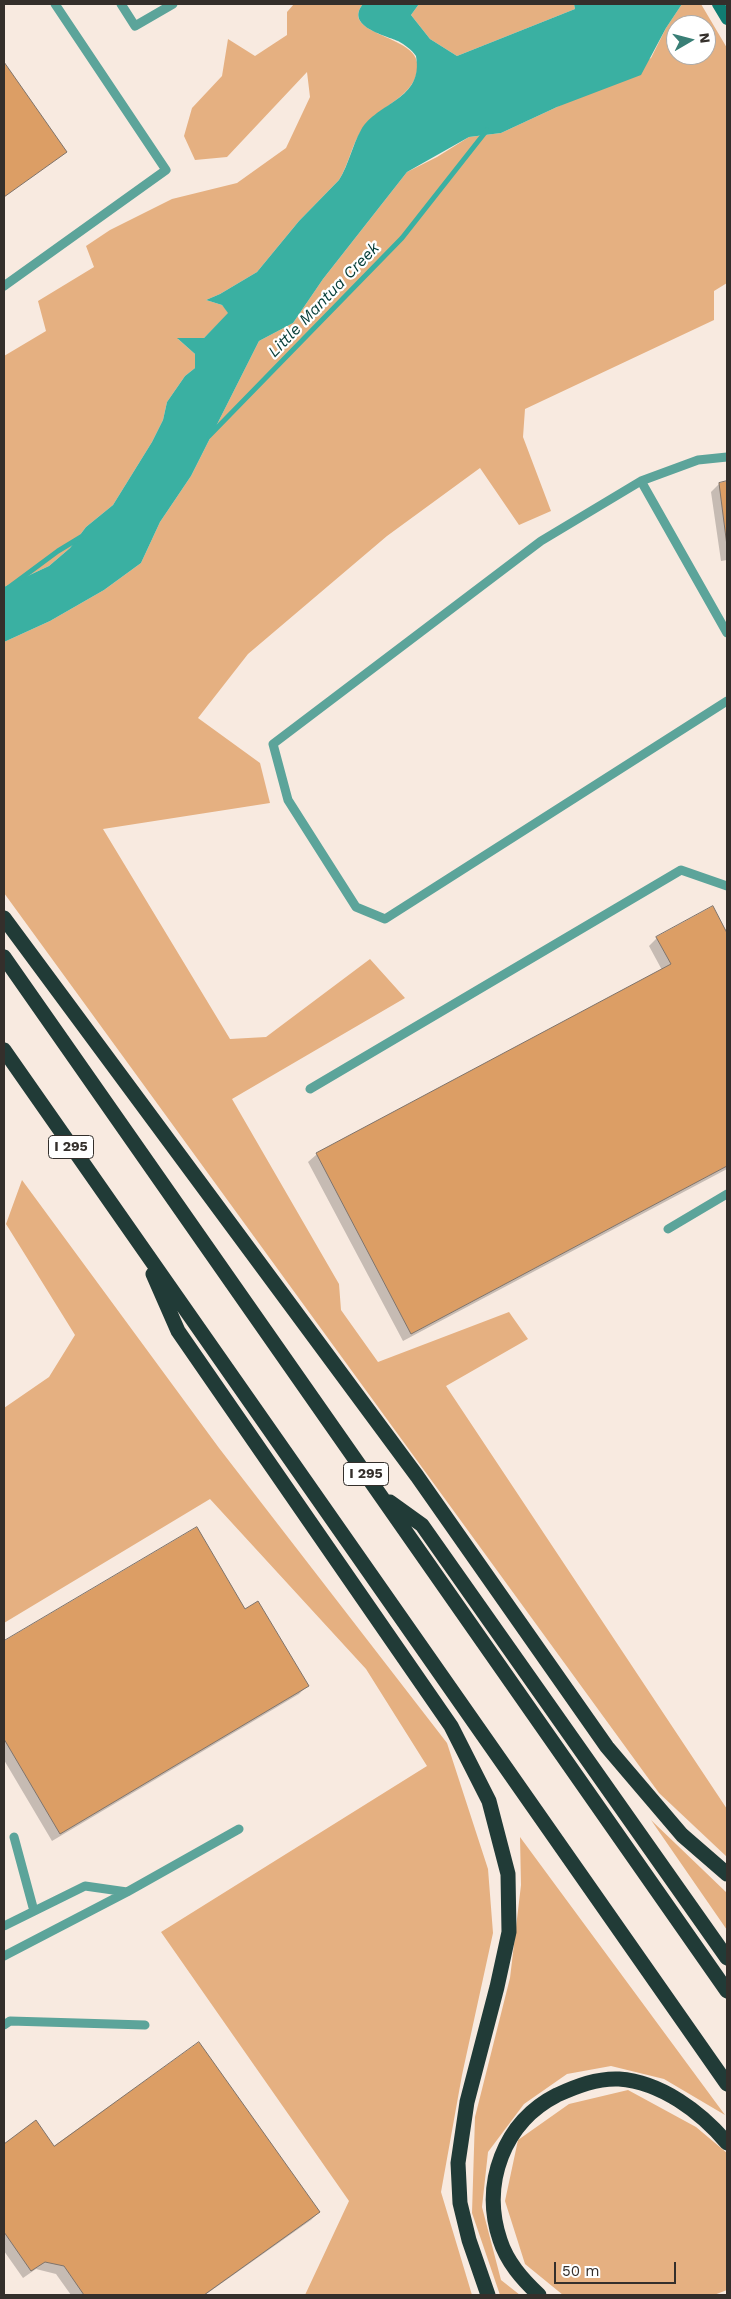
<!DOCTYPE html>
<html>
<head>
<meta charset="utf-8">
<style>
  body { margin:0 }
  #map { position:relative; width:731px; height:2299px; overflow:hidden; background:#f8eae0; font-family:"Work Sans",sans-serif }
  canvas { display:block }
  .frame { position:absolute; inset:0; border:5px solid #342f2b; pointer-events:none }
  .north { position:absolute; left:666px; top:15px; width:50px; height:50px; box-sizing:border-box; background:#fff; border:1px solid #aeacaa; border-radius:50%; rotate:82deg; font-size:14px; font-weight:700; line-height:20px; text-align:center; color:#342f2b }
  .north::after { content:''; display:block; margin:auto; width:18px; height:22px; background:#397f76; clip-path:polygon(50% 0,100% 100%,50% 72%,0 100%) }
  .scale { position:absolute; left:554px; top:2262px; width:122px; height:22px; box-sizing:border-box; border:2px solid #342f2b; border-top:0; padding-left:6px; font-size:15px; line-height:18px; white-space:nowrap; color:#342f2b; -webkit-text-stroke:4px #fff; paint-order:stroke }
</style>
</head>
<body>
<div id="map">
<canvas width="731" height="2299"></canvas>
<div class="frame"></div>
<div class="north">N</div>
<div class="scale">50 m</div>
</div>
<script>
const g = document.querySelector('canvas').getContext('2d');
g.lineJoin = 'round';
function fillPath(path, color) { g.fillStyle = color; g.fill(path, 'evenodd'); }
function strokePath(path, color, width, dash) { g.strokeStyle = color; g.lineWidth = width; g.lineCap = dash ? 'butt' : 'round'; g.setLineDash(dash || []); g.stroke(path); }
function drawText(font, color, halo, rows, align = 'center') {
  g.font = font + ' "Work Sans",sans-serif'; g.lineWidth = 4.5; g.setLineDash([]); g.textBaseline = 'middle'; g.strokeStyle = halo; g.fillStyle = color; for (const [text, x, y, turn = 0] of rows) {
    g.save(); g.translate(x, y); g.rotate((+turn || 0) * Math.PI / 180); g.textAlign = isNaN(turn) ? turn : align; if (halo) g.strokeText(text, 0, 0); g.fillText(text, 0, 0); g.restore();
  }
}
fillPath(new Path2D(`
  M294,4H363C339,34 413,35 417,62C421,96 377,106 363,128C352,143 349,164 339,180L299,221L257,272L220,294L206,300L222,305L229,313L204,338L178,339L195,354V368L185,376L167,402L163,420L152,442L113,505L86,527L70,548L49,566L4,587V356L46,331L38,301L94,267L86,246L110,230L172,199L237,183L286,148L310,97L307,72L227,157L195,160L184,136L192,108L222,76L228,39L255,56L287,35V12Z
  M419,4H574L575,9L457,56L430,39L411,15Z
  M682,4H701L727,48V283L714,291V320L525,409L523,437L551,511L519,525L480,468L387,536L248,654L198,718L260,763L270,803L103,829L230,1039L266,1037L370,959L405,998L232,1099L339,1284L341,1310L378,1362L509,1312L528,1339L446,1386L727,1809V1857L659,1793L4,893V642L50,621L104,590L141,563L160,522L191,476L259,341L293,323L323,279L407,172L437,157L469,137L501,133L557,107L651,58L666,28ZM676,25H706V55H676Z
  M22,1180L219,1448L447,1743L488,1869L493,1933L462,2075L441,2192L472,2295H305L349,2201L161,1932L427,1766L366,1669L210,1499L4,1623V1408L49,1377L75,1335L6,1224Z
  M651,1820L727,1893V1930Z
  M520,1837L725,2115L664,2079L611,2066L567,2074L524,2104L488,2152L482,2207L501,2280L520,2295H500L472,2213L475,2117L510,1978L521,1885Z
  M628,2090L696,2127L727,2153V2290L714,2295H563L525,2264L505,2201L518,2140L569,2104Z`), '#e5b081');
fillPath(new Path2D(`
  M363,4H419L411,15L430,39L457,56L575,9L574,4H682L666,28L641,75L557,107L501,133L469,137L407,172L323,279L293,323L259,341L191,476L160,522L141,563L104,590L50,621L4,642V587L49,566L70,548L86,527L113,505L152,442L163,420L167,402L185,376L195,368V354L177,338H204L228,313L222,305L206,300L220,294L257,272L299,221L339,180C349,164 352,146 361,130C377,102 424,100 416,56C411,49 405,45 398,41C384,35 345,26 363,4Z`), '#3ab0a2');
fillPath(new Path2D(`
  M4,65L65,152L4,197Z
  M727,483V560L721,561L711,492L719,484Z
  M712,908L727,936V1169L403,1341L308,1162L316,1155L662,970L649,946L657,938Z
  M196,1528L245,1611L307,1686L299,1694L52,1841L4,1760V1643Z
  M36,2122L54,2147L319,2212L311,2220L205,2295H71L56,2274L36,2269L23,2278L4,2251V2145Z`), '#0003');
strokePath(new Path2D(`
  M209,436L402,238L487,130
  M4,591L58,551L81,537`), '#3ab0a2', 5);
const building = new Path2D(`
  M4,62L67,152L4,197Z
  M727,481V546L719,483Z
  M713,906L727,933V1166L411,1334L316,1153L671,964L656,937Z
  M197,1527L245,1609L258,1601L309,1686L60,1834L4,1739V1641Z
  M199,2042L320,2212L204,2295H84L64,2266L45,2262L31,2271L4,2232V2144L36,2120L54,2146Z`);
fillPath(building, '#dc9e65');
strokePath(building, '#7f736a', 1);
strokePath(new Path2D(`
  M121,4L135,26L173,4
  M4,286L166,170L55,4
  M727,457L698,460L641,481L727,633
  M641,481L541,541L273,744L288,800L356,907L385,919L727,701
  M310,1089L681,870L727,886
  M668,1229L727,1194
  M14,1837L34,1911
  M4,1926L85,1886L127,1892
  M4,1956L127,1892L239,1829
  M4,2025L10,2021L145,2025`), '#5ca49a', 9);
strokePath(new Path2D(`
  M718,4L727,19`), '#107c71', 12);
strokePath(new Path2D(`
  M4,918L417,1476L607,1747L682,1835L727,1874
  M4,957L727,1991
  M4,1050L727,2084
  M153,1274L178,1331L451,1726L489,1801L508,1874L509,1932L497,1987L467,2102L458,2163L460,2203L469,2240L488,2295
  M390,1502L422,1525L727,1958
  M539,2295C522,2279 507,2262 500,2240C481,2183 504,2122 557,2095C577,2086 597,2078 619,2079C661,2082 701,2112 727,2143`), '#213b37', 15);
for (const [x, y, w] of [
  [71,1147,45],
  [366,1474,45]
]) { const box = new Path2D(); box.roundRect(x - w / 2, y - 11.5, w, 23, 4); g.fillStyle = '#fff'; g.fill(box); strokePath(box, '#342f2b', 1); }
drawText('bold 14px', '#342f2b', null, [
  ["I 295",71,1147],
  ["I 295",366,1474]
]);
drawText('italic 16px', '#053c37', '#fff', [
  ["Little Mantua Creek",324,300,-46]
]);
</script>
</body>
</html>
